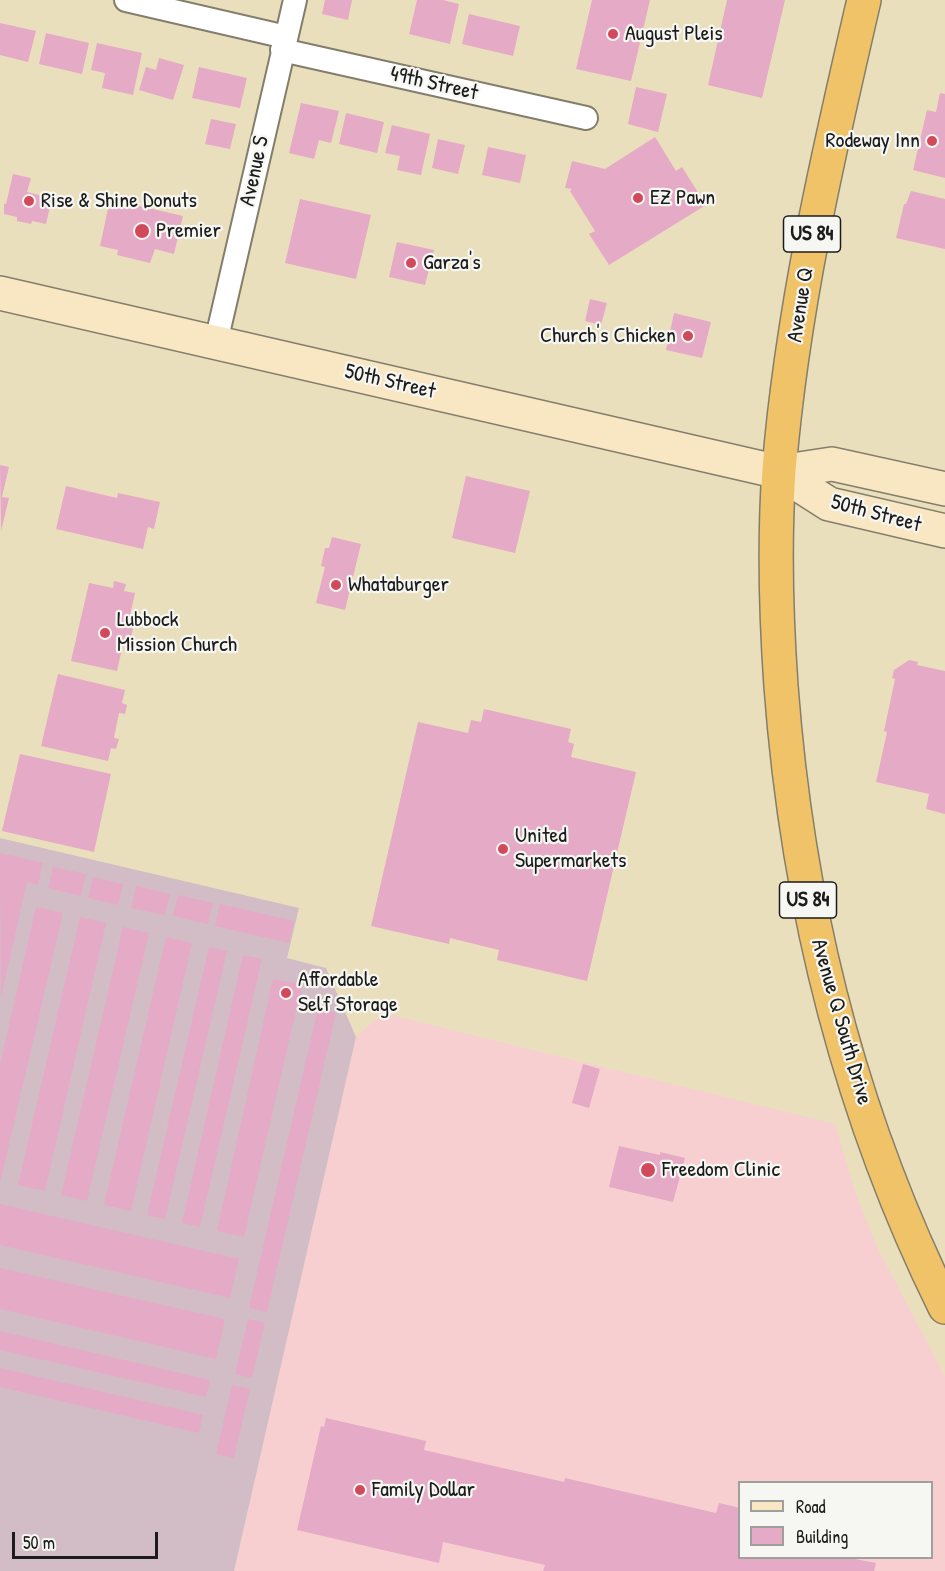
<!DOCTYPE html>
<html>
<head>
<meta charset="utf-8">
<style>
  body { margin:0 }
  #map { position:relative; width:945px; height:1571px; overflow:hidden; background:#eadfbc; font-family:"Patrick Hand",sans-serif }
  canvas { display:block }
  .legend { position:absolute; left:738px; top:1481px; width:195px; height:78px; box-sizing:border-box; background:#f6f6f2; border:2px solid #9f9f9c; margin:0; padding:8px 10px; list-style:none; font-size:18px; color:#1c1c1c }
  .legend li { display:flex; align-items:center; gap:12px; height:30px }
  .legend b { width:30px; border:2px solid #9f9f9c }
  .scale { position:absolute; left:12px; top:1532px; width:146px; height:27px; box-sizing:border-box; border:3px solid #1c1c1c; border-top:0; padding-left:8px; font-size:18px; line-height:21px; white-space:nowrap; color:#1c1c1c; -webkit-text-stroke:4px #f6f6f2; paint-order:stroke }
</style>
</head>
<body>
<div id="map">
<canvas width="945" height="1571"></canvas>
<ul class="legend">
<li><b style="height:8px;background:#f9e7c3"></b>Road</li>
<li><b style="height:16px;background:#e5aac5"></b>Building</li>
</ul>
<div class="scale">50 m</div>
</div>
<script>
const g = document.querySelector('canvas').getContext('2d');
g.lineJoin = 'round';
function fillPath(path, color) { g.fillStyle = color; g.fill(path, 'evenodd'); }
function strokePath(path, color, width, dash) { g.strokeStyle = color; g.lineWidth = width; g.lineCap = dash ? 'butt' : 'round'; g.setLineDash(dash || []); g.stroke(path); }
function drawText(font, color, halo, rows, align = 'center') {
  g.font = font + ' "Patrick Hand",sans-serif'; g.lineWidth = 4.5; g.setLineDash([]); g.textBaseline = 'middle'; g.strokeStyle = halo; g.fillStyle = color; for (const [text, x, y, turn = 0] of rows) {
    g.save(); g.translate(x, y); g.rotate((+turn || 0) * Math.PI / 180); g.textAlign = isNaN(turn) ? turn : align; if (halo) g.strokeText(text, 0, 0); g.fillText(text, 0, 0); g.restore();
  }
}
fillPath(new Path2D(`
  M383,1013L835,1124L856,1194L876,1245L945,1377V1571H234L356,1037ZM740,1482H932V1558H740Z`), '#f7cfd1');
fillPath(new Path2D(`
  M0,838L299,908L287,958L326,968L356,1037L234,1571H0Z`), '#d2bdc6');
fillPath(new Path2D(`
  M325,0H352L348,20L322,14Z
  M417,0H443L459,4L450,44L409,34Z
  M592,0H650L631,81L576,69Z
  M727,0H785L762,98L708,85Z
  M469,14L520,26L513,56L462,44Z
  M0,23L36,31L28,62L0,55Z
  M46,33L89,43L82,74L39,64Z
  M97,43L142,53L133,95L102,88L105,73L91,70Z
  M159,58L184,65L173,100L139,90L146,67L156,70Z
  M199,67L247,78L240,108L192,98Z
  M636,87L667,94L658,132L628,124Z
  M940,93L945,94V178L913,170L927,110L936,112Z
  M301,103L339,111L331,143L319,140L314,159L289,153Z
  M346,113L384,122L377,153L339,144Z
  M211,119L236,124L230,149L205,144Z
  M392,125L430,134L421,175L397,170L400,156L385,153Z
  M655,137L676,171L682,167L706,205L609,265L589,234L595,231L570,191L572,189L565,188L572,161L605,169Z
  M438,139L465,145L458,174L432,168Z
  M488,147L526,155L520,183L482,175Z
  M13,174L31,178L27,192L52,198L46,224L32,221L31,224L17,221V217L4,214V204H6Z
  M911,191L945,199V249L896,238L904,204H906Z
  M110,199L183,216L174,254L155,249L150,263L117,255L118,250L100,246Z
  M300,199L371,215L356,279L285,263Z
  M397,242L434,250L425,285L389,277Z
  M590,299L607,303L601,325L585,321Z
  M674,313L711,322L702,358L666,350Z
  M0,465L9,467L2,497L9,498L1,531Z
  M466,476L530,491L515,553L452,538Z
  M66,486L117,498L118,493L160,502L154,529L148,527L143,549L56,529Z
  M332,537L361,544L345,610L316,603L325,567L321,566L325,548H329Z
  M114,581L126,584L124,591L135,593L128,624L134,625L130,641L124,640L117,671L71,661L89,583L113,588Z
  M909,660L918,662L917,665L945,671V814L926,809L929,794L876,782L887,732L884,731L895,679L892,678L894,670Z
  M58,674L125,690L122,703L127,705L125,714L119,713L114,738L119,739L116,749L111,748L108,761L41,746Z
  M484,709L571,729L568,742L574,744L571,757L636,772L587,981L497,960L499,950L450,938L449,944L371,926L418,722L468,733L471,720L481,722Z
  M20,754L111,774L94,852L2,831Z
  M0,853L43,863L38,885L27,882L1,997Z
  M53,867L86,874L81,896L48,888Z
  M93,877L123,884L118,905L88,898Z
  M136,886L170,894L165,915L131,908Z
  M178,895L213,903L208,924L173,916Z
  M220,904L294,921L289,943L215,926Z
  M36,907L63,913L0,1183V1065Z
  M80,917L106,923L45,1191L18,1185Z
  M123,927L149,933L87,1201L61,1195Z
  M166,937L192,943L131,1211L104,1205Z
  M209,947L227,951L165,1219L147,1215Z
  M243,955L262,959L200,1227L182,1223Z
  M273,979L294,983L296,982L302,992L297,1006L244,1237L217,1231Z
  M318,1008L336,1013L267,1312L249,1308Z
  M583,1064L600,1069L589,1108L572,1103Z
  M619,1146L660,1155V1152L685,1158L673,1202L609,1187Z
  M0,1204L239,1259L230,1298L0,1245Z
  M0,1268L225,1319L216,1359L0,1309Z
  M248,1319L265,1323L252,1378L235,1374Z
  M0,1331L210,1380L206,1397L0,1350Z
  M0,1368L203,1415L199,1433L0,1387Z
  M232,1385L250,1389L234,1458L216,1454Z
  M326,1418L426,1441L424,1450L564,1482L565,1478L716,1513L719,1503L740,1508V1558H850L876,1563L874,1571H543L545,1565L443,1542L439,1563L297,1530L321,1426L324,1427Z`), '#e5aac5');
const street = new Path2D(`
  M126,0L286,37
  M282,50L586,118
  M216,342L295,0`);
const secondary = new Path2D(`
  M0,293L779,472L829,504L945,531
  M779,472L832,464L945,489`);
const highway = new Path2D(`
  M864,0C828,155 792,311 779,470C774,542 776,615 781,686C797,901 849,1113 945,1307`);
strokePath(street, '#837e6c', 26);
strokePath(secondary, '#837e6c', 36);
strokePath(highway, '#837e6c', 36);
strokePath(street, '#fff', 22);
strokePath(secondary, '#f9e7c3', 33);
strokePath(highway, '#f1c369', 33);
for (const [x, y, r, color] of [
  [613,34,6,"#d1495b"],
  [932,141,6,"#d1495b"],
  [638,198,6,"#d1495b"],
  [29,201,6,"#d1495b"],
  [142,231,8,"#d1495b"],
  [411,263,6,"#d1495b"],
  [688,336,6,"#d1495b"],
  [336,585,6,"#d1495b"],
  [105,633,6,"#d1495b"],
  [503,849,6,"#d1495b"],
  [286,993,6,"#d1495b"],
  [648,1170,8,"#d1495b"],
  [360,1490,6,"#d1495b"]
]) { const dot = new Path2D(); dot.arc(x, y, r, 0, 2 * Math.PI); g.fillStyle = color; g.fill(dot); strokePath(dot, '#f6f6f2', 2); }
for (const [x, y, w] of [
  [812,234,57],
  [808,900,57]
]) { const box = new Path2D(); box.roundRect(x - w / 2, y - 18, w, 36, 4.5); g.fillStyle = '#f6f6f2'; g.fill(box); strokePath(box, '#1c1c1c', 1.5); }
drawText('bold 21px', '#1c1c1c', null, [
  ["US 84",812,234],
  ["US 84",808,900]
]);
drawText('22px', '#1c1c1c', '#f6f6f2', [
  ["August Pleis",625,34],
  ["Rodeway Inn",920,141,"right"],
  ["EZ Pawn",650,198],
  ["Rise & Shine Donuts",41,201],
  ["Premier",156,231],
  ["Garza's",423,263],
  ["Church's Chicken",676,336,"right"],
  ["Whataburger",348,585],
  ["Lubbock",117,620],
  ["Mission Church",117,645],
  ["United",515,836],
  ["Supermarkets",515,861],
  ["Affordable",298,980],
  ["Self Storage",298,1005],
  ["Freedom Clinic",662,1170],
  ["Family Dollar",372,1490]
], 'left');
drawText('22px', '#1c1c1c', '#f6f6f2', [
  ["49th Street",434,84,13],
  ["Avenue S",255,171,-78],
  ["Avenue Q",801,305,-81],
  ["50th Street",390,382,13],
  ["50th Street",876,514,15],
  ["Avenue Q South Drive",841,1022,74]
]);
</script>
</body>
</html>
